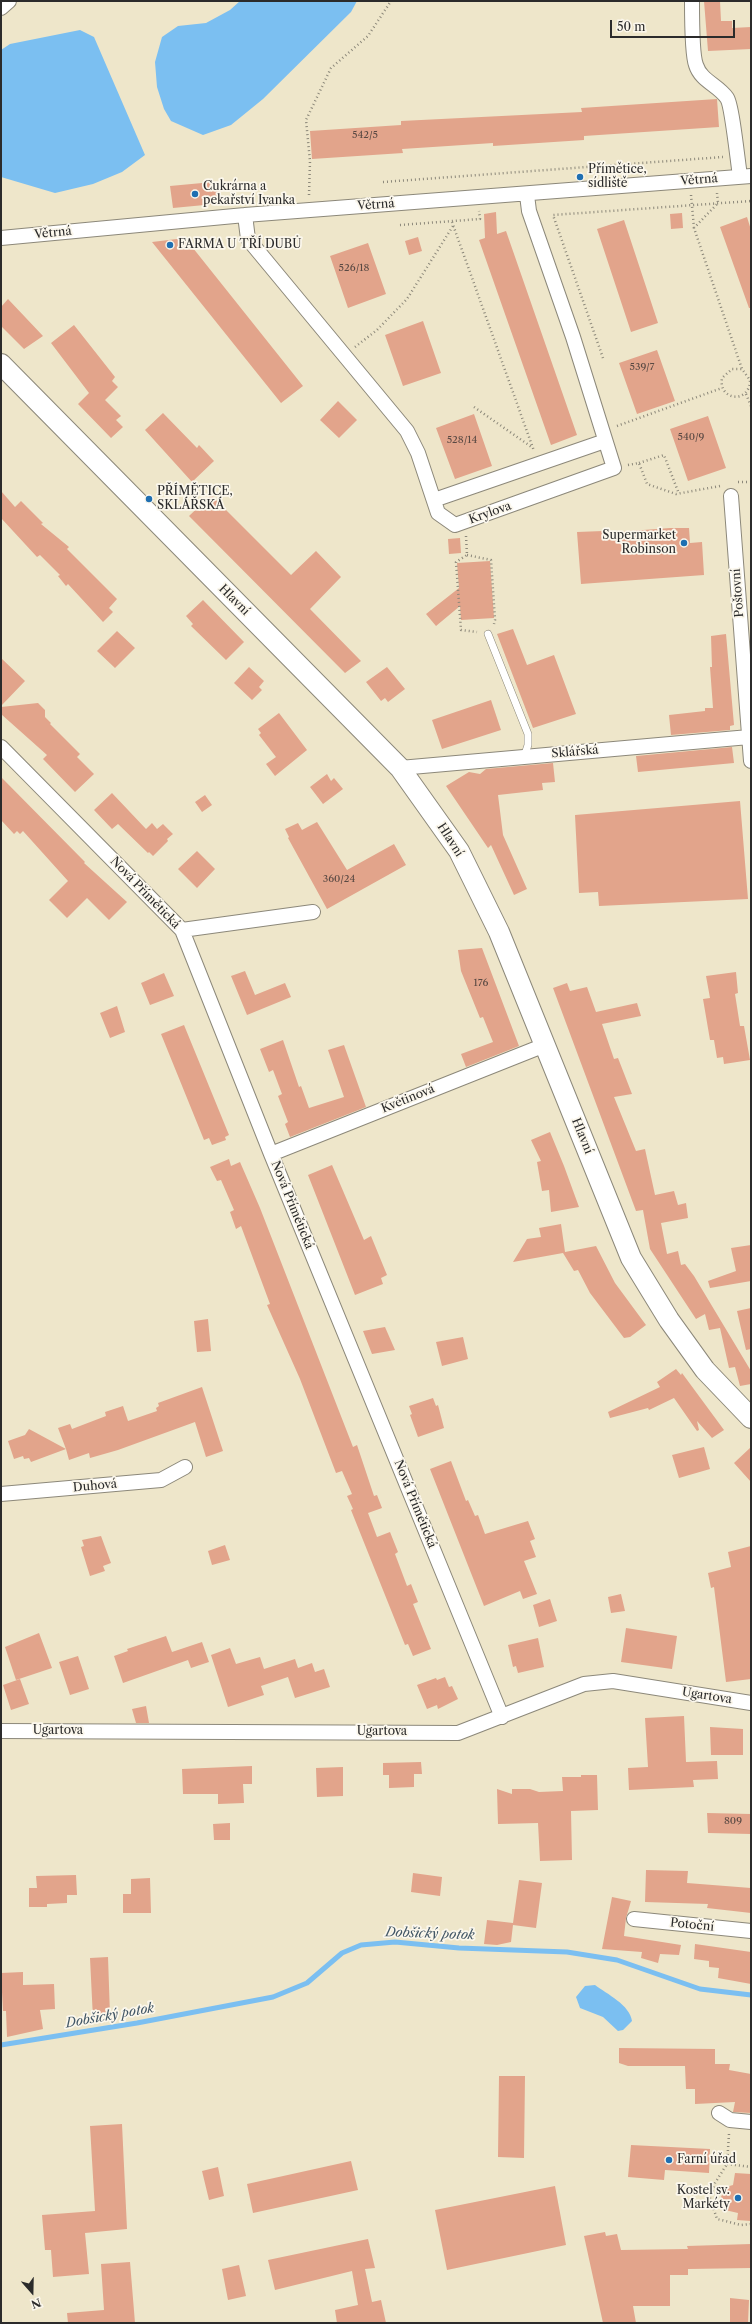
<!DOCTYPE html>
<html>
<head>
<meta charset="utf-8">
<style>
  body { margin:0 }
  #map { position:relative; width:752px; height:2324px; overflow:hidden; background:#eee6ca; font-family:"Libre Caslon Text",serif }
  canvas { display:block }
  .frame { position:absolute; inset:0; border:2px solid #2b2b2b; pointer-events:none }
  .north { position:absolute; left:12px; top:2272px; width:40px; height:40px; -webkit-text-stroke:3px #fbf7ec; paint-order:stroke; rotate:160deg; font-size:11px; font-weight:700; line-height:16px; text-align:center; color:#2b2b2b }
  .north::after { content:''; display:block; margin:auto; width:14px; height:18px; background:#2b2b2b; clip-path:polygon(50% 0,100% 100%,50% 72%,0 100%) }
  .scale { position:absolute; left:610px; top:20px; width:125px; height:18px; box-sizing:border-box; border:2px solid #2b2b2b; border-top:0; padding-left:5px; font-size:12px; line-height:14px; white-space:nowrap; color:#2b2b2b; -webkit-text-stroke:3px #fbf7ec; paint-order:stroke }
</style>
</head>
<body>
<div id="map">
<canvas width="752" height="2324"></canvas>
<div class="frame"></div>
<div class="north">N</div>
<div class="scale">50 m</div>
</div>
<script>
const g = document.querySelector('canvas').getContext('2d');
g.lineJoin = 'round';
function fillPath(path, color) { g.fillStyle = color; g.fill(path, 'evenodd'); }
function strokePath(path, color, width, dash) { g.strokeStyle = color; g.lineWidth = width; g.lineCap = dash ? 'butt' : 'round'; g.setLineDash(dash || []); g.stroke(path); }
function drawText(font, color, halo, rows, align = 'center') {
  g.font = font + ' "Libre Caslon Text",serif'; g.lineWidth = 3.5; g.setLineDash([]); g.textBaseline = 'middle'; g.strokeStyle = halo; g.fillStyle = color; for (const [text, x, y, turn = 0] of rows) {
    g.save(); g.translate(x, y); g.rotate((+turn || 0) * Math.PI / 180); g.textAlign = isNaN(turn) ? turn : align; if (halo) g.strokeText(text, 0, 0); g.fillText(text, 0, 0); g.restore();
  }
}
fillPath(new Path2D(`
  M240,1H357L351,12L263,99L231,125L203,135L171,121L164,109L157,87L155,62L162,37L178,26L206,23L230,10Z
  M80,30L94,37L145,155L122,172L93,184L55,193L1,177V50L10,44Z
  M595,1985C607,1994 630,2005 632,2021L623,2030L618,2031L603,2017L580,2008L576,1997L585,1986Z`), '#7bbff1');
strokePath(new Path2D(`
  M1,2045L137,2023L273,1997L307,1983L342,1953L361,1945L395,1942L459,1948L567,1952L617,1960L700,1989L751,1995`), '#7bbff1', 5);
fillPath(new Path2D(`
  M704,1H720L721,21H732V28L751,27V49L708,51Z
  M717,99L719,127L584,136V140L493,146V143L448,146L402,149L403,153L312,159L310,131L401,125V121L582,112L581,108Z
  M213,182V186L221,193L214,199L215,204L173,208L170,186Z
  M496,212L497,234L506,231L577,435L551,445L479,240L485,238L484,214Z
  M682,213L683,228L671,229L670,214Z
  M747,217L751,230V308H749L720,227Z
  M624,220L658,323L631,332L597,229Z
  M418,237L422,251L409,255L405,241Z
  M185,238L303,386L281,403L152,242Z
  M368,243L386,294L348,308L330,256Z
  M8,299L43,336L24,349L1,326V307Z
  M423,321L441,373L403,386L385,335Z
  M74,325L115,377L112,381L118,387L105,400L121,416L116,420L123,427L111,438L78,404L89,393L51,343Z
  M657,350L675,401L637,414L619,363Z
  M338,401L357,420L339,438L320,420Z
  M163,413L197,448L199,445L214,461L192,482L145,430Z
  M474,414L492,466L455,479L436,428Z
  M708,416L726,468L688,481L670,429Z
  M1,491L15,507L21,501L43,523L41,524L69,547L67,549L117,599L109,608L113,612L103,622L68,584L66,586L58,576L60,575L40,555L37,557L1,518Z
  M211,495L291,575L316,551L341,577L310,609L361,661L345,673L189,516Z
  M670,528H689L690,543L702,542L704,575L581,584L577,532L603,531V533Z
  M460,538L461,553L449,554L448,539Z
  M490,561L494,618L461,620L460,606L436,626L426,614L459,588L457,563Z
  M203,600L244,642L226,660L191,626L193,624L186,616Z
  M513,629L527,665L554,655L576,714L533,728L497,634Z
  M117,631L135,648L115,668L97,651Z
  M726,634L734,725L730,726V730L671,735L669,715L705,711V708H713L710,667H712L711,636Z
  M1,658L25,681L1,706Z
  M249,667L264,681L259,687L262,690L252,700L234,683Z
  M387,667L405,689L388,702L385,698L381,701L366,682Z
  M491,700L501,730L442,749L432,720Z
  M38,703L45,710V717L51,723L50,724L80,754L77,757L94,774L75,792L43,759L47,755L1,714V707Z
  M279,713L307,750L275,776L266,764L276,757L259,735L261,733L258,729Z
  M732,747L734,763L638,772L636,756Z
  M553,763L555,782L542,783L543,790L498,795L503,835L527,889L514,895L491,845L488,848L446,786L469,772L480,774L486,769Z
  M327,774L331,781L334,778L343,789L323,804L310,787Z
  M1,777L85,862L84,863L127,902L109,920L87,898L67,918L49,900L68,881L23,831L20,834L17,831L14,834L1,820Z
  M112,793L146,829L152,823L157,829L163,824L173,834L167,839L168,841L153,856L149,852L148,853L118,824L112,829L94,810Z
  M205,795L212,805L202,812L195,802Z
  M740,801L748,899L599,906L598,892L579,893L575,815Z
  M317,822L347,870L394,844L406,865L327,909L288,838L289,837L285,829L298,823L302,830Z
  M197,851L215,869L197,888L178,869Z
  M482,948L519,1046L466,1067L461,1054L493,1042L483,1017L480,1018L461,971L458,950Z
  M245,971L255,995L285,983L291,997L247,1015L231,976Z
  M736,972L738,993L735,994L740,1026H744L750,1060L724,1064L723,1057L717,1058L714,1040H710L703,999L710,998L706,976Z
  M164,973L174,996L150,1005L141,983Z
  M567,983L570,991L587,987L596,1012L637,1003L641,1016L602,1024L614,1059L618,1058L632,1094L614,1097L636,1151L645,1149L655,1195L674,1191L678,1205L686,1203L688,1218L661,1223L667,1254L678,1251L681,1265L685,1264L694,1276L751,1371V1384L740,1386L735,1367L729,1368L720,1328L709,1330L705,1314L696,1319L650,1249L643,1210L636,1211L553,988Z
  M117,1006L125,1032L110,1038L100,1013Z
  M184,1025L229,1135L225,1137L226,1140L212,1145L209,1138L204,1140L161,1034Z
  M283,1040L299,1087L301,1086L309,1108L344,1097L328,1050L344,1045L366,1107L290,1137L285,1124L288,1122L278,1096L282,1094L273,1070L269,1072L260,1049Z
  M550,1132L564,1166L579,1207L551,1212L549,1190L542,1191L537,1162L541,1161L531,1140Z
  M229,1159L231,1166L240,1162L260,1208L353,1447L357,1445L374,1496L377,1495L382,1508L368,1513L377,1537L390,1532L398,1552L395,1554L407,1586L411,1584L418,1602L413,1604L431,1649L413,1656L408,1644L405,1645L351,1510L353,1509L347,1496L352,1494L342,1471L336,1473L300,1379L267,1305L270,1304L241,1226L236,1229L230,1212L234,1210L221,1180L217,1181L210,1167Z
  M332,1165L364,1240L371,1236L387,1275L381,1278L383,1284L355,1295L308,1175Z
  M561,1224L565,1252L596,1246L615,1283L646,1325L630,1337L624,1338L590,1293L578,1270L574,1271L563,1253L513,1262L527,1239L541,1237L539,1228Z
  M751,1245V1281L710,1288L708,1281L736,1271L731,1248Z
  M751,1308V1349L746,1350L737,1311Z
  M208,1319L211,1351L197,1352L194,1321Z
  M385,1327L395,1350L372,1354L363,1331Z
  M463,1337L468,1359L442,1366L436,1342Z
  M676,1369L681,1375L682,1373L724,1430L712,1438L697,1421L699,1430L697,1431L674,1398L649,1410L648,1408L610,1418L608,1412L660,1387L657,1382Z
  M202,1387L223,1451L206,1457L195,1422L118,1450L90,1458L89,1453L69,1460L66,1449L31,1462L29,1458L24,1459L23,1456L14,1459L8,1441L25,1435L29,1429L66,1449L58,1428L70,1424L72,1429L106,1416L105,1412L123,1406L128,1421L157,1411L156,1408L159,1406L158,1403Z
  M433,1398L436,1406L438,1405L444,1428L418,1437L410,1415L412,1414L409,1406Z
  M704,1447L710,1469L679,1478L672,1455Z
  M751,1447V1482L734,1463Z
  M451,1461L466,1501L468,1500L475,1516L478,1515L485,1534L528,1521L535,1539L530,1541L536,1557L524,1561L537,1594L523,1599L520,1591L484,1606L430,1469Z
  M101,1536L111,1563L103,1566L105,1571L90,1576L81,1547L84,1546L82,1540Z
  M225,1545L230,1560L212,1565L208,1551Z
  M751,1546V1679L726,1682L714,1587L711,1588L708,1573L731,1567L728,1552Z
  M621,1594L625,1611L611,1613L608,1597Z
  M550,1599L557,1621L539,1627L533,1605Z
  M626,1628L677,1636L672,1669L621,1662Z
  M39,1633L52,1668L16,1680L5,1647Z
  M166,1636L172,1652L202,1642L209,1662L191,1668L188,1660L123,1683L114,1656L128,1651L127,1649Z
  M538,1638L544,1667L518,1673L516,1666L513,1667L508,1645Z
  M230,1648L236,1664L260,1657L264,1669L295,1659L298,1668L312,1663L315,1672L324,1669L330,1687L295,1698L288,1677L261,1686L264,1695L228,1707L211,1655Z
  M78,1656L89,1689L70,1695L59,1662Z
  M445,1677L449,1687L452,1686L458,1699L438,1709L437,1705L427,1709L417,1685L436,1678L437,1680Z
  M20,1679L29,1704L11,1710L3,1685Z
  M146,1706L149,1723H136L132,1709Z
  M684,1716L686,1762L717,1761L718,1779L693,1780L694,1787L629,1790L628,1768L648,1767L645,1718Z
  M710,1727L743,1729V1755H711Z
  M421,1762L422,1774H414V1787L389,1788V1775H383V1763Z
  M252,1766V1784H243L244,1803L218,1804V1794H183L182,1769Z
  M343,1767V1796L317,1797L316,1768Z
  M581,1775H597L598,1810L571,1811L572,1860L540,1861L538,1823L498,1824L497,1789L512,1794V1789H530L539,1792L563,1791L562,1777H581Z
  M707,1813L751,1814V1834L708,1833Z
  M230,1823V1840H214L213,1824Z
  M646,1870L688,1871L687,1883L751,1888V1913L707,1908L708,1904L645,1902Z
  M413,1873L442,1877L440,1896L411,1892Z
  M76,1875L77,1895H67V1903L47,1904V1907H29V1888H37L36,1876Z
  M150,1878L151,1913H123V1894H131V1879Z
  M519,1880L542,1883L536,1928L513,1925L511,1942L497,1945L484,1944L487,1920L513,1923Z
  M612,1897L631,1901L626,1918L624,1936L681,1945L679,1955L660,1954L658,1963L641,1958L642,1952L602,1949Z
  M695,1944L751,1952V1984L718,1978L719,1968L709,1967V1961L694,1959Z
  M108,1957L110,2015L93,2019L90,1958Z
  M23,1972V1985L54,1984L55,2009L40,2010L43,2029L7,2037L6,2011H3L1,1973Z
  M619,2048L715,2049V2064H730L729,2070L751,2074V2113L733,2112L735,2102L695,2104V2089H686L685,2066H628L619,2063Z
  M499,2076H525L524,2158L498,2157Z
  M122,2124L127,2229L85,2233L89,2274L53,2277L51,2250H45L42,2215L95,2211L90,2126Z
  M631,2145L710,2149L709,2173L665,2170L664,2180L628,2177Z
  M351,2161L358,2190L253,2213L247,2184Z
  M218,2167L224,2196L209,2200L202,2171Z
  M735,2173L751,2174V2221L737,2220L738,2213L725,2210L721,2197L726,2187L733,2185Z
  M555,2186L566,2245L447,2270L435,2210Z
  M605,2232L606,2236L617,2234L621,2250L688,2249L687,2246L751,2244V2268L688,2269V2275H670V2306H633L636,2323H603L584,2236Z
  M368,2239L375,2268L365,2269L372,2302L381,2300L386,2323H337L335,2310L358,2305L352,2271L275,2290L268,2260Z
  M130,2262L135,2323H68L67,2313L104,2310L101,2264Z
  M239,2265L246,2296L228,2300L222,2269Z
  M730,2298L749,2300L748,2323H730Z`), '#e2a48b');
const lane = new Path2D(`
  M488,634L528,734V745L524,757`);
const street = new Path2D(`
  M692,1C692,14 692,55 696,65C701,81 718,85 727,98C732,105 738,164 740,176
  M1,8L9,1
  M245,215L248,239L407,431L418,453L438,513L455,525L614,468L573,337L529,211L527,195
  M1,238L245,215L751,176
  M731,496L751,761
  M434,500L605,441
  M1,747L182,930L271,1154L502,1717
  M400,768L749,737
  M182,930L313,912
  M271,1154L545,1045
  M1,1494L161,1480L185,1467
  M1,1731L458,1733L584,1684L613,1681L751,1703
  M634,1919L751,1931
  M719,2113L730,2120L751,2122`);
const secondary = new Path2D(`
  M1,364L400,768L459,851L499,932L631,1258L669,1320L705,1370L751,1418`);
strokePath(lane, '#8c887a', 8);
strokePath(street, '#8c887a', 16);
strokePath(secondary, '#8c887a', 22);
strokePath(new Path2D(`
  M383,182L723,157
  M717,193L718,203L694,228L742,369L750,380C750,404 718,401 722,378L732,369H742
  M309,195L310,161L306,120L331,68L368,36L391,1
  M691,195L694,228
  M452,222L534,451
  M400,225L480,219L479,211
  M355,347L377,330L407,299L453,226
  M603,358L553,215L751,201
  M746,394L751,406
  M474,407L533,448
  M617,426L722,388
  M639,463L664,455L679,494
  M628,465L639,463L647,484L676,494L720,486
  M738,482H751
  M466,536L467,555L456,562L461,630L477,632
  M467,555L491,560L495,620L494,624
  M729,2134L727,2164L715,2183L710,2198L717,2219L741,2225L751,2224
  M727,2164L751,2167`), '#8c887a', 2.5, [1, 3]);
strokePath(lane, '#fff', 7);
strokePath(street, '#fff', 14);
strokePath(secondary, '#fff', 20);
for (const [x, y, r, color] of [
  [580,177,4,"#1f6fb2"],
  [195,194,4,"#1f6fb2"],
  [170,245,4,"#1f6fb2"],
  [149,499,4,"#1f6fb2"],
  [684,543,4,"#1f6fb2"],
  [669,2160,4,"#1f6fb2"],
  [738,2198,4,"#1f6fb2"]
]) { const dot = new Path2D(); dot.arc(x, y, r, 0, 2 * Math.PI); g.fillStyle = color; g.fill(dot); strokePath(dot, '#fbf7ec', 1.5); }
drawText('10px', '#594943', null, [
  ["542/5",365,135],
  ["526/18",354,268],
  ["539/7",642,367],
  ["540/9",691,437],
  ["528/14",462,440],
  ["360/24",339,879],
  ["176",481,983],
  ["809",733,1821]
]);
drawText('12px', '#2b2b2b', '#fbf7ec', [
  ["Přímětice,",588,170],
  ["sídliště",588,184],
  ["Cukrárna a",203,187],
  ["pekařství Ivanka",203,201],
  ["FARMA U TŘÍ DUBŮ",178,245],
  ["PŘÍMĚTICE,",157,492],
  ["SKLÁŘSKÁ",157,506],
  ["Supermarket",676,536,"right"],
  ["Robinson",676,550,"right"],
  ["Farní úřad",677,2160],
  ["Kostel sv.",730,2191,"right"],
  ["Markéty",730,2205,"right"]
], 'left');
drawText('12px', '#2b2b2b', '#fbf7ec', [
  ["Větrná",699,180,-5],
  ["Větrná",376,205,-4],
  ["Větrná",53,233,-6],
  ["Krylova",490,513,-20],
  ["Poštovní",738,593,-94],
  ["Hlavní",234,600,45],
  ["Sklářská",575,752,-5],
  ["Hlavní",450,840,57],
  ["Nová Přímětická",145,893,46],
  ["Květinová",408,1099,-22],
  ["Hlavní",582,1136,68],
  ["Nová Přímětická",292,1205,68],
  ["Duhová",95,1486,-5],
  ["Nová Přímětická",415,1504,68],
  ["Ugartova",707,1696,9],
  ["Ugartova",58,1731],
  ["Ugartova",382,1732],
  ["Potoční",692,1925,6]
]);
drawText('italic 13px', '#435766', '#fbf7ec', [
  ["Dobšický potok",430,1934,2],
  ["Dobšický potok",110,2016,-10]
]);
</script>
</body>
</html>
